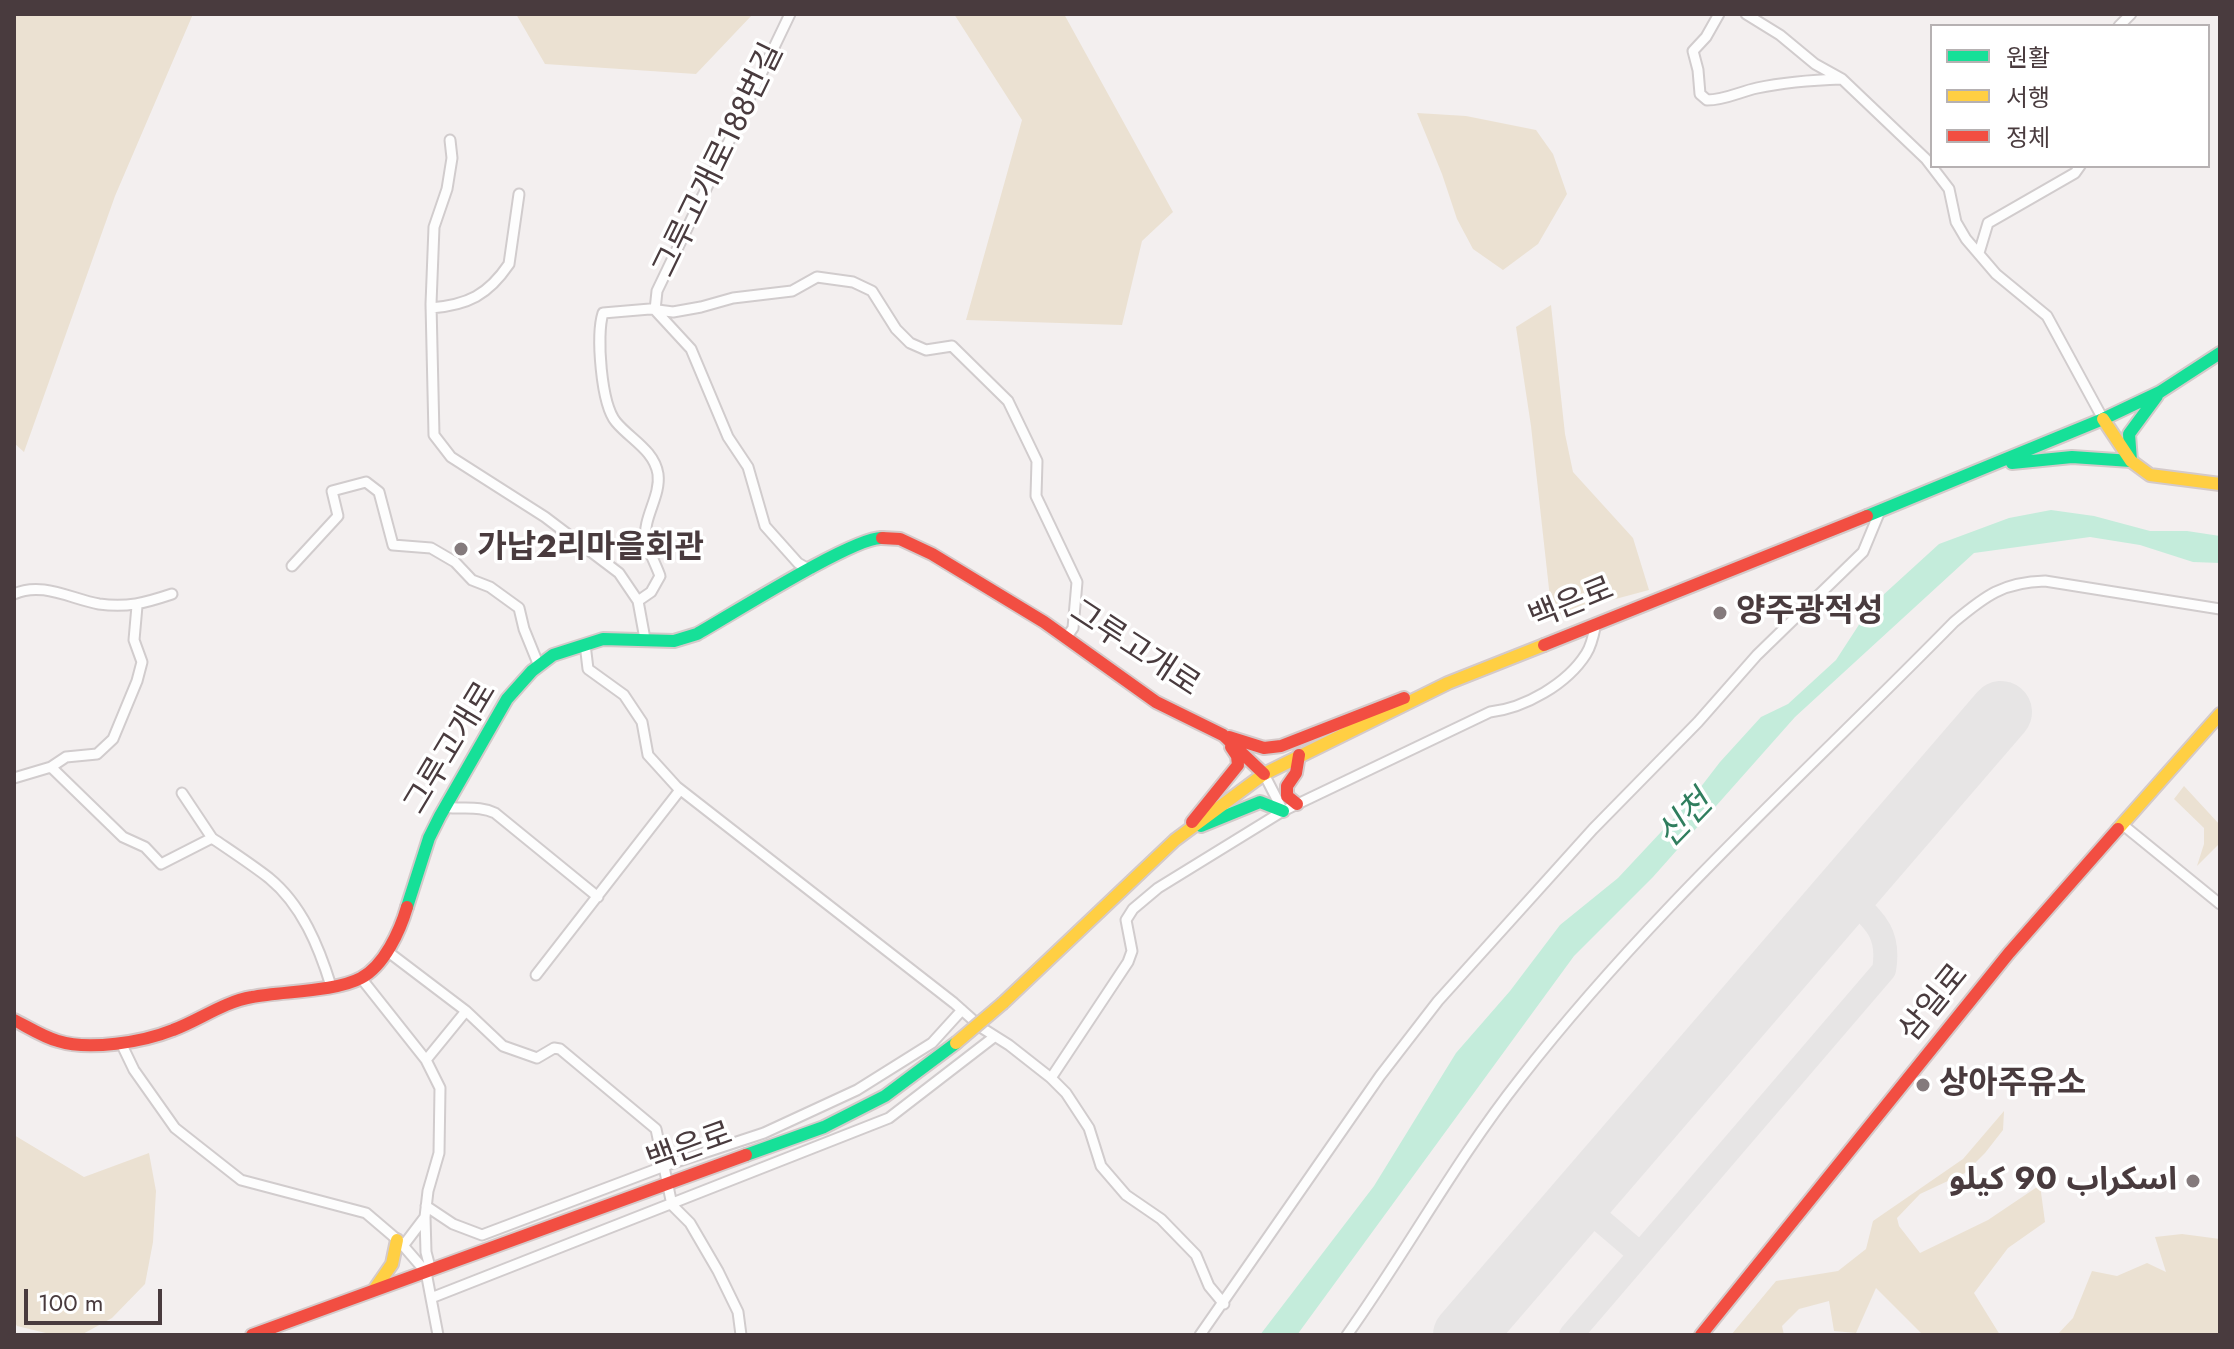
<!DOCTYPE html>
<html>
<head>
<meta charset="utf-8">
<style>
  body { margin:0 }
  #map { position:relative; width:2234px; height:1349px; overflow:hidden; background:#f3efef; font-family:Jost,"Noto Sans KR",sans-serif }
  canvas { display:block }
  .frame { position:absolute; inset:0; border:16px solid #493b3e; pointer-events:none }
  .legend { position:absolute; left:1930px; top:24px; width:280px; height:144px; box-sizing:border-box; background:#fff; border:2px solid #b6b1b2; margin:0; padding:10px 14px; list-style:none; font-size:24px; color:#493b3e }
  .legend li { display:flex; align-items:center; gap:16px; height:40px }
  .legend b { width:40px; border:2px solid #b6b1b2 }
  .scale { position:absolute; left:24px; top:1289px; width:138px; height:36px; box-sizing:border-box; border:4px solid #493b3e; border-top:0; padding-left:10px; font-size:24px; line-height:28px; white-space:nowrap; color:#493b3e; -webkit-text-stroke:6px #fff; paint-order:stroke }
</style>
</head>
<body>
<div id="map">
<canvas width="2234" height="1349"></canvas>
<div class="frame"></div>
<ul class="legend">
<li><b style="height:10px;background:#16e098"></b>원활</li>
<li><b style="height:10px;background:#ffcf43"></b>서행</li>
<li><b style="height:10px;background:#f24e42"></b>정체</li>
</ul>
<div class="scale">100 m</div>
</div>
<script>
const g = document.querySelector('canvas').getContext('2d');
g.lineJoin = 'round';
function fillPath(path, color) { g.fillStyle = color; g.fill(path, 'evenodd'); }
function strokePath(path, color, width, dash) { g.strokeStyle = color; g.lineWidth = width; g.lineCap = dash ? 'butt' : 'round'; g.setLineDash(dash || []); g.stroke(path); }
function drawText(font, color, halo, rows, align = 'center') {
  g.font = font + ' Jost,"Noto Sans Arabic","Noto Sans KR",sans-serif'; g.lineWidth = 7; g.setLineDash([]); g.textBaseline = 'middle'; g.strokeStyle = halo; g.fillStyle = color; for (const [text, x, y, turn = 0] of rows) {
    g.save(); g.translate(x, y); g.rotate((+turn || 0) * Math.PI / 180); g.textAlign = isNaN(turn) ? turn : align; if (halo) g.strokeText(text, 0, 0); g.fillText(text, 0, 0); g.restore();
  }
}
fillPath(new Path2D(`
  M14,14H193L115,196L24,452L14,443Z
  M516,14H753L696,74L545,64Z
  M954,14H1064L1173,212L1142,241L1122,325L966,320L1022,120Z
  M1417,113L1466,116L1536,130L1553,154L1567,194L1538,244L1503,270L1473,249L1457,219L1442,174Z
  M1551,305L1565,434L1573,472L1633,538L1649,590L1552,616L1531,426L1516,327Z
  M2184,786L2220,825V846L2218,845L2197,866L2204,844V828L2174,799Z
  M2004,1111L2003,1130L1985,1153L1965,1173L1920,1194L1897,1218L1899,1226L1920,1253L1988,1220L2040,1185L2045,1222L2008,1248L1974,1293L2000,1335H1923L1876,1288L1856,1333L1834,1331L1829,1301L1799,1309L1782,1326L1784,1335H1731L1776,1281L1838,1271L1866,1249L1873,1221L1963,1159Z
  M14,1135L84,1177L149,1153L156,1191L153,1242L145,1284L112,1318L81,1335H54L17,1326L14,1321Z
  M2182,1234L2220,1239V1335H2057L2073,1318L2092,1271L2117,1276L2147,1263L2166,1272L2155,1237Z`), '#ebe1d2');
fillPath(new Path2D(`
  M2051,510L2094,516L2150,531H2187L2220,536V563L2193,562L2140,545L2090,537L1974,553L1795,717L1653,877L1574,956L1297,1335H1260L1374,1186L1456,1053L1510,991L1560,925L1618,878L1690,801L1720,762L1761,717L1788,704L1836,660L1862,620L1882,596L1939,544L2009,518Z`), '#c4ecdb');
strokePath(new Path2D(`
  M1579,1202L1640,1254
  M1571,1335L1884,970C1891,930 1871,918 1845,893`), '#e7e5e5', 24);
strokePath(new Path2D(`
  M1464,1335L2001,712`), '#e7e5e5', 62);
const street = new Path2D(`
  M790,14L657,291L655,310L691,349L728,437L748,467L765,526L798,563L810,570
  M1719,14L1706,37L1693,51L1698,70L1700,94L1707,100C1725,100 1739,92 1757,88C1785,82 1813,80 1842,79
  M1746,14L1780,35L1815,64L1842,79L1926,159L1949,189L1956,222L1966,239L1996,274L2047,316L2103,419
  M2119,26L2131,14
  M450,140L452,158L447,189L434,227L431,304L434,435L451,457L545,517L619,573L638,601L645,639
  M1979,253L1988,223L2075,173L2080,166
  M431,308C468,305 488,295 509,264L519,194
  M292,566L338,516L332,491L366,482L379,492L393,545L431,548L455,562L472,580L490,587L519,608L524,629L539,666
  M14,594C42,581 71,599 99,604C127,608 145,603 172,594
  M638,601L651,592L660,576C656,565 649,552 646,541C642,518 661,497 658,474C654,450 630,439 616,422C601,404 596,335 603,313L650,309L673,312L701,307L733,298L792,291L817,277L853,282L872,291L896,329L910,343L926,350L952,346L1008,401L1037,461L1036,496L1077,582L1073,628L1066,638
  M585,644L588,669L624,695L642,722L648,755L677,787L954,1003L982,1028L1009,1045L1051,1078L1066,1093L1089,1128L1101,1166L1126,1195L1161,1219L1196,1255L1209,1286L1224,1304
  M51,767L66,757L97,754L113,739L137,681L142,662L134,640L137,606
  M1264,774L1283,811
  M14,778L51,767L123,837L145,847L161,864L212,838C231,851 251,864 269,878C302,905 319,947 331,986
  M182,793L212,838
  M445,807C462,810 479,805 495,813L598,897
  M2123,825L2220,904
  M387,951L466,1011L503,1046L537,1058L554,1048L560,1049L656,1129L672,1205L690,1223L718,1271L738,1312L741,1335
  M536,975L680,790
  M361,978L426,1060L440,1088L439,1153L428,1191L425,1217L426,1252L431,1271
  M121,1043L134,1070L175,1128L241,1180L366,1213L400,1242L426,1272L438,1335
  M426,1060L466,1011
  M1051,1078L1128,962L1132,951L1126,920L1133,909L1158,888L1283,811L1490,712C1525,708 1567,684 1586,654C1592,645 1594,633 1596,623
  M426,1206L453,1224L482,1235L670,1164L764,1133L857,1090L932,1043L962,1010
  M403,1246L425,1217
  M431,1298L889,1118L994,1037
  M1200,1335L1380,1076L1438,1001L1593,829L1698,722L1757,655L1863,552L1880,511
  M1347,1335C1407,1251 1456,1160 1520,1079C1649,913 1807,772 1954,622C1985,596 2003,582 2045,581L2220,609`);
const fast = new Path2D(`
  M2012,463L2072,457L2131,461L2129,434L2157,396
  M1867,516L2103,419L2160,392L2220,353
  M1201,826L1260,802L1283,811
  M407,907L429,838L440,816L507,699L532,671L553,655L603,639L674,641L697,634C729,616 855,536 882,538
  M746,1155L824,1127L885,1096L956,1043`);
const slow = new Path2D(`
  M2103,419L2131,461L2150,475L2220,484
  M2118,829L2220,714
  M1003,1003L1175,840L1264,774L1448,683L1544,645
  M374,1290L392,1264L397,1240`);
const jam = new Path2D(`
  M882,538L900,539L932,554L1044,622L1156,702L1223,735L1264,774
  M1544,645L1867,516
  M1229,737L1264,748L1281,746L1404,698
  M1297,804L1287,796V786L1296,773L1299,755
  M1192,822L1238,765L1237,756L1231,747
  M14,1020C28,1027 43,1037 58,1041C89,1051 143,1042 173,1030C200,1020 223,1002 252,997C282,991 335,992 361,978C384,966 400,931 407,907
  M252,1335L746,1155
  M1701,1335L2009,953L2118,829`);
strokePath(street, '#d1cccd', 13);
strokePath(fast, '#d4caca', 16);
strokePath(slow, '#d4caca', 16);
strokePath(jam, '#d4caca', 16);
strokePath(street, '#fdfdfd', 9);
strokePath(fast, '#16e098', 12);
strokePath(slow, '#ffcf43', 12);
strokePath(jam, '#f24e42', 12);
const slowBridge = new Path2D(`
  M956,1043L1003,1003`);
strokePath(slowBridge, '#d4caca', 16, []);
strokePath(slowBridge, '#ffcf43', 12);
for (const [x, y, r, color] of [
  [461,549,8,"#847a7c"],
  [1720,613,8,"#847a7c"],
  [1923,1085,8,"#847a7c"],
  [2193,1181,8,"#847a7c"]
]) { const dot = new Path2D(); dot.arc(x, y, r, 0, 2 * Math.PI); g.fillStyle = color; g.fill(dot); strokePath(dot, '#fff', 3); }
drawText('32px', '#493b3e', '#fff', [
  ["그루고개로188번길",720,161,-64],
  ["백은로",1572,605,-22],
  ["그루고개로",1134,650,33],
  ["그루고개로",452,749,-59],
  ["삼일로",1935,1004,-51],
  ["백은로",690,1149,-20]
]);
drawText('bold 32px', '#493b3e', '#fff', [
  ["가납2리마을회관",477,549],
  ["양주광적성",1736,613],
  ["상아주유소",1939,1085],
  ["اسكراب 90 كيلو",2177,1181,"right"]
], 'left');
drawText('italic 34px', '#307e5e', '#fff', [
  ["신천",1686,821,-46]
]);
</script>
</body>
</html>
